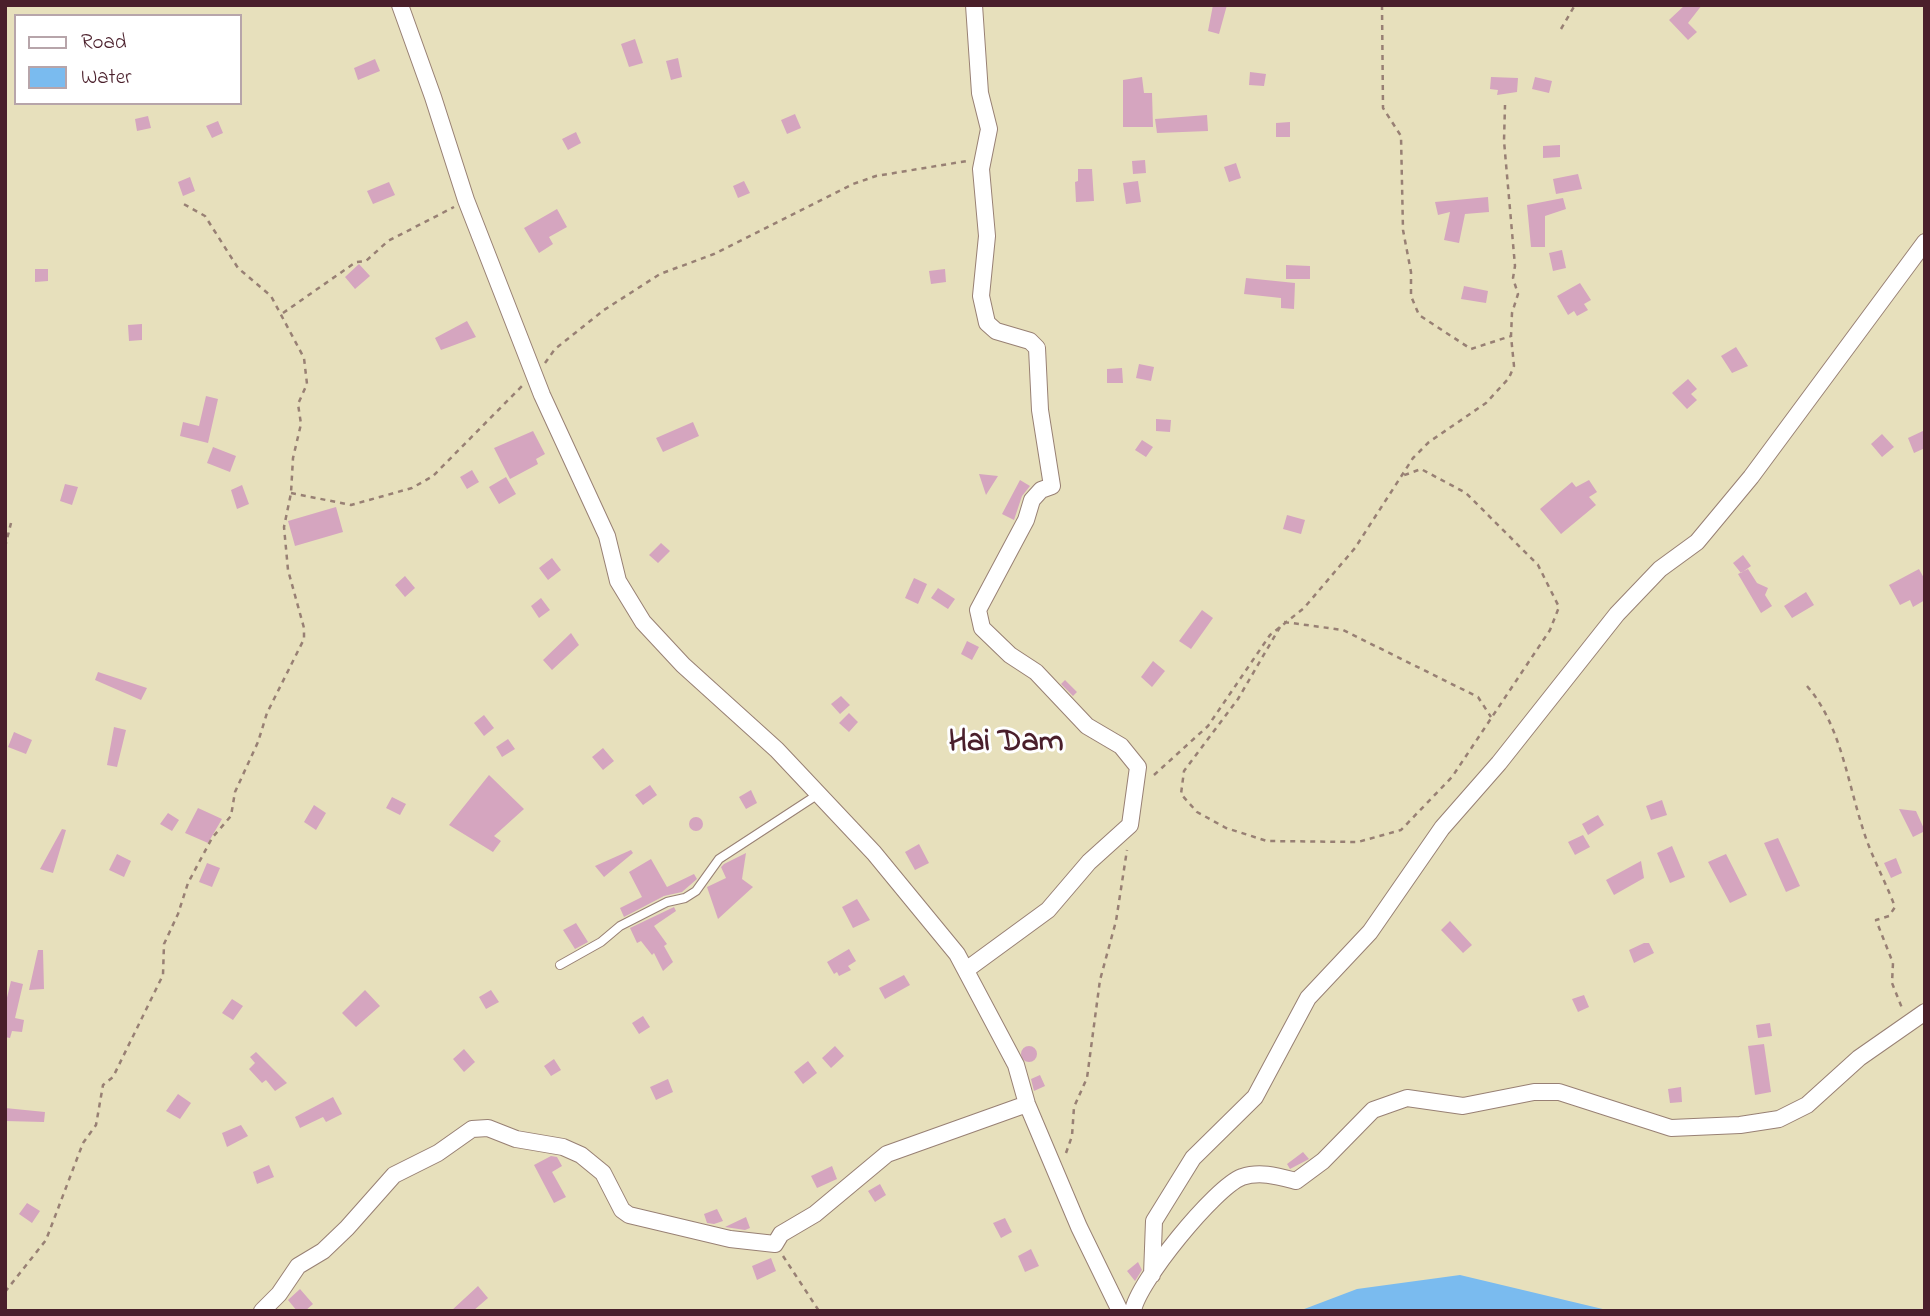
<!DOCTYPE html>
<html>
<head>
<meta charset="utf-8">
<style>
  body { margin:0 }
  #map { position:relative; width:1930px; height:1316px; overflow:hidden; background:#e7e0bc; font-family:"Indie Flower",sans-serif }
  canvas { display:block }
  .frame { position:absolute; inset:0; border:7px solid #4a1f2b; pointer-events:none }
  .legend { position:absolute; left:14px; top:14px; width:228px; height:91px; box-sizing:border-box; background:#fff; border:2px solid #b7a5aa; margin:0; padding:9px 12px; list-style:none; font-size:21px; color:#4a1f2b }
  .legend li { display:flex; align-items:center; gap:14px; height:35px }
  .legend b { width:35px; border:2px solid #b7a5aa }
</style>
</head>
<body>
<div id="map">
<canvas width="1930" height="1316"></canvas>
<div class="frame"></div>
<ul class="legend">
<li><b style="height:9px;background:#fff"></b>Road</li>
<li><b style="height:19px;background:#7abbef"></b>Water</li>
</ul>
</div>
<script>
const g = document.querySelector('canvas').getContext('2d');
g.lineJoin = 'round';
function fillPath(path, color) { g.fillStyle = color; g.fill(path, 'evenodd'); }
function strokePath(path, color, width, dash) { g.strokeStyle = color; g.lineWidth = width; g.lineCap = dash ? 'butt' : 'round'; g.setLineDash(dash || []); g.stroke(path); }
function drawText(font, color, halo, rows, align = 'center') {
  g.font = font + ' "Indie Flower",sans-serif'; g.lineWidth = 6; g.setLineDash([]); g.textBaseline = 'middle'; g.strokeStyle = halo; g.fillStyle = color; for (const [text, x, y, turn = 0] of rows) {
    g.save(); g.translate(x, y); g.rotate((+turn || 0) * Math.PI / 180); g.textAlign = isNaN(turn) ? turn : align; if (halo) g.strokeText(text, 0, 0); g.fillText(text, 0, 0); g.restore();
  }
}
fillPath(new Path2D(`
  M1460,1275L1611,1311H1299L1357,1289Z`), '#7abbef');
fillPath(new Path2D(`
  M1213,5H1227L1219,34L1208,31Z
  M1685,5H1702L1688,23L1697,32L1688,40L1669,20Z
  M635,39L643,63L629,67L621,44Z
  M678,58L682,77L671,80L666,61Z
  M375,59L380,71L358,80L354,68Z
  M1250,72L1266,74L1264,86L1249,85Z
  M1142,77L1144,93H1152L1153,127H1123V80Z
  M1491,77L1518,78L1517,92L1497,95L1498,90L1490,89Z
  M1535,77L1552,81L1549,93L1532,89Z
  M795,114L801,128L787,134L781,120Z
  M1207,115L1208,131L1157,133L1155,119Z
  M148,116L151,128L137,131L135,119Z
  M218,121L223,133L212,138L206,126Z
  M1290,122V137H1276V123Z
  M576,132L581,143L568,150L562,139Z
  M1560,145V157L1543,158V146Z
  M1145,160L1146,173L1133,174L1132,161Z
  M1236,163L1241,178L1229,182L1224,167Z
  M1078,169H1092L1094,201L1076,202L1075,182L1078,181Z
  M1578,174L1582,189L1556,194L1553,179Z
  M190,177L195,191L183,196L178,182Z
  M744,181L750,193L738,198L733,186Z
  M1138,181L1141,202L1126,204L1123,183Z
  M389,182L395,195L373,204L367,191Z
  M1488,197L1489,212L1465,214L1459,243L1444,240L1450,212L1438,215L1435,202Z
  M1563,198L1566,209L1545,216V247H1531L1527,205Z
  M557,209L567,227L549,237L553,244L539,253L524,228Z
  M1562,250L1566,268L1553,271L1549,253Z
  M359,264L370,276L355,289L345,277Z
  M1286,265L1310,266V279H1286Z
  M35,269H48V281L35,282Z
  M945,269L946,282L931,284L929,271Z
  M1246,278L1295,283L1294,309L1281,308V298L1244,294Z
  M1580,283L1591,300L1584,304L1588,310L1577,316L1574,311L1568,315L1557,296Z
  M1464,286L1488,291L1486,303L1461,299Z
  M467,321L476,337L441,350L435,338Z
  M142,324V340L129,341L128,325Z
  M1736,347L1748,366L1732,373L1721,356Z
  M1139,364L1154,367L1151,381L1136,378Z
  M1122,368L1123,383H1107V369Z
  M1688,379L1697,389L1691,394L1697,400L1687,409L1672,393Z
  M206,396L218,399L208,443L180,436L183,422L199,426Z
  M1156,419L1171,420L1170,432L1156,431Z
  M693,422L699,436L663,452L656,438Z
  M1925,430V448L1914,453L1908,438Z
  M533,431L545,454L536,459L538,464L510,479L494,448Z
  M1882,434L1894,447L1882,457L1871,444Z
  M1142,440L1153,447L1146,457L1135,450Z
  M213,447L236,456L230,472L207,463Z
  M472,470L479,482L467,489L460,477Z
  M979,474L998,476L986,495Z
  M506,477L516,494L499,504L489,487Z
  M1020,480L1030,486L1022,496L1014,520L1002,514Z
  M1589,480L1597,492L1589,497L1596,505L1561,534L1540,509L1572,482L1576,487Z
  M65,484L78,487L72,505L60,501Z
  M242,485L249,504L237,509L231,490Z
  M336,507L343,532L295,546L288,521Z
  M1287,515L1305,520L1301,534L1283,529Z
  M661,543L670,551L658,563L649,555Z
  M1743,555L1751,566L1741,573L1733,563Z
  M552,558L561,570L548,580L539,568Z
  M1748,569L1757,583L1768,588L1765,595L1772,606L1761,613L1738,574Z
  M1919,569L1925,580V600L1913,607L1910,600L1900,605L1889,585Z
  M405,576L415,588L405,597L395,585Z
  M914,578L927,584L918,604L905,598Z
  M938,588L955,599L948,609L931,598Z
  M1806,592L1814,605L1792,618L1784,606Z
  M541,598L550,610L539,618L531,606Z
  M1202,610L1213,618L1191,649L1179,641Z
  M571,633L579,645L552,670L543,660Z
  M967,641L979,647L972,660L961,654Z
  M1153,661L1165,671L1152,687L1141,677Z
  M98,672L147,688L141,700L95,680Z
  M1065,680L1077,692L1073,696L1061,684Z
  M841,696L850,705L840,714L831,704Z
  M849,713L858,722L849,732L839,723Z
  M484,715L494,728L484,736L474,723Z
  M114,727L126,730L117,767L107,765Z
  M14,732L32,740L26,754L8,747Z
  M508,739L515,749L502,757L496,747Z
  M603,748L614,761L603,770L592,757Z
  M489,775L524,809L494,836L501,841L493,852L449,825Z
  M650,785L657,795L643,805L635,795Z
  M751,790L757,803L746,809L739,797Z
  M392,797L406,804L400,815L386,808Z
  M1662,800L1667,815L1651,820L1646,806Z
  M314,805L326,813L316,830L304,822Z
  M198,808L222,819L208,843L185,833Z
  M1899,809L1916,811L1925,831L1913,837Z
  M168,813L179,820L172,831L160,824Z
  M1598,815L1604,825L1588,835L1582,824Z
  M689 824a7 7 0 1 1 14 0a7 7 0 1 1-14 0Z
  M62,829L66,830L53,873L40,869Z
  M1583,835L1590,847L1575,855L1568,842Z
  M1778,838L1800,886L1786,892L1764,843Z
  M919,844L929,863L915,870L905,852Z
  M1672,846L1685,877L1670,883L1657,853Z
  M631,850L633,853L604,877L595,866Z
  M746,853L742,879L753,887L718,919L707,887L726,878L721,867L724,864Z
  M117,854L131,861L124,877L109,870Z
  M1726,854L1747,895L1730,903L1708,862Z
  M1896,858L1902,873L1891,878L1884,863Z
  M651,859L667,887L694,874L697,879L682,892L664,896L624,917L620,908L642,897L629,872Z
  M1641,861L1644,878L1614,895L1606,880Z
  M207,863L220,868L212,887L199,882Z
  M857,899L870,920L853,928L842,907Z
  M674,907L676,911L654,926L667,944L664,946L673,962L663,971L654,953L652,955L641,941L637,943L630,928Z
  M1450,921L1472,945L1463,953L1441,930Z
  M576,923L588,942L575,949L563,930Z
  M1644,943H1649L1654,953L1634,963L1629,950Z
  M849,949L856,961L848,966L851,970L839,976L837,972L834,974L827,962Z
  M38,950H43L44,989L29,990Z
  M904,975L910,985L885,999L879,988Z
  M11,981L23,984L15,1018L24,1020L22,1032L12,1031L10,1038L5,1037V1006Z
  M365,990L380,1006L356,1027L342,1013Z
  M491,990L499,1002L486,1009L479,997Z
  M1584,995L1589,1007L1578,1012L1572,999Z
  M232,999L243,1006L233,1020L222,1013Z
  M643,1016L650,1027L639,1034L632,1023Z
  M1770,1023L1772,1036L1758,1038L1756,1025Z
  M1764,1044L1771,1092L1755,1095L1748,1046Z
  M835,1046L844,1056L831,1068L822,1058Z
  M1021 1054a8 8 0 1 1 16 0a8 8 0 1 1-16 0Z
  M464,1049L475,1062L464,1072L453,1059Z
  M256,1052L287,1083L275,1091L266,1080L262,1083L249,1069L255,1063L250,1057Z
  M554,1059L561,1070L551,1076L544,1066Z
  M808,1061L817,1073L803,1084L794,1072Z
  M1040,1075L1045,1086L1034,1091L1031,1079Z
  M668,1079L673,1092L656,1100L650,1087Z
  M1681,1087L1682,1102L1670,1103L1668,1089Z
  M178,1094L191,1103L180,1119L166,1111Z
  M333,1097L342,1114L326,1122L323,1117L300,1128L295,1117Z
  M5,1108L45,1112L44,1122L5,1121Z
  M241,1125L248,1136L227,1147L222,1133Z
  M1303,1152L1309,1159L1290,1169L1287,1164Z
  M551,1156L557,1157L562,1166L552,1172L566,1197L554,1203L534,1165Z
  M269,1165L274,1177L257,1184L253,1172Z
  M832,1166L837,1179L817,1188L811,1176Z
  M880,1184L886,1195L875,1202L868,1191Z
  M27,1203L40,1211L32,1223L19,1214Z
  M717,1209L723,1221L714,1224L707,1223L704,1214Z
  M746,1217L750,1228L745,1230L725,1227Z
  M1005,1218L1012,1232L1001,1238L993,1223Z
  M1031,1249L1039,1266L1025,1272L1018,1256Z
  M771,1258L776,1271L757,1280L752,1266Z
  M1138,1262L1142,1270L1135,1281L1127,1271Z
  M478,1286L488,1298L473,1311H451Z
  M300,1289L313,1304L305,1311H297L288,1300Z`), '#d5a5bf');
const lane = new Path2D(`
  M560,965L601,942L620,926L667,902L685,898L696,891L719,859L817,795`);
const street = new Path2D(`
  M400,5L433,97L466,200L542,395L607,536L618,581L643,622L683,665L777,750L874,853L957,954L1016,1065L1027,1104L1079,1227L1120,1311
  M966,970L1048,910L1089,862L1130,825L1138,767L1121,746L1087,726L1036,672L1010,655L982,628L978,610L1026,520L1032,500L1041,490L1052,486L1040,410L1037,348L1030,341L996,331L987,323L981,296L987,236L981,169L989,129L980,93L974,5
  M1152,1275L1154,1221L1193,1158L1255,1097L1308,998L1370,932L1442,828L1499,763L1617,614L1660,569L1697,542L1751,477L1925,242
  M262,1311L279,1294L298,1266L323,1251L347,1228L394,1175L438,1153L472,1129L488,1128L516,1139L563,1147L581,1155L603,1173L622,1210L629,1215L730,1239L775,1244L781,1234L815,1214L887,1154L1027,1104
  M1133,1311C1137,1283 1215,1187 1242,1177C1260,1171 1277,1176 1296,1181L1323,1161L1373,1110L1407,1098L1463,1106L1534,1092H1559L1671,1128L1740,1125L1779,1119L1807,1105L1859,1058L1925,1012`);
strokePath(lane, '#988074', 10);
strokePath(street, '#988074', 18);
strokePath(new Path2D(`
  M1382,5L1383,108L1401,136L1403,230L1411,272V296L1419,315L1471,349L1511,336
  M1561,29L1575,5
  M283,313L356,262L366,261L388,241L454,207
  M545,363L555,349L604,310L660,274L714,254L853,184L876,176L967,161
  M291,493L351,505L412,488L433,476L523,385
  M5,547L11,523
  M1284,622L1343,630L1478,697L1491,717
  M1280,627L1238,699L1184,771L1181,794L1197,812L1226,828L1267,841L1358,842L1401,830L1452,777L1550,630L1559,607L1538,565L1466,493L1421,469L1402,476
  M1807,686C1840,724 1847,779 1862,826C1870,854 1885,880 1895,907L1889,916L1876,920L1893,963L1892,983L1902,1008
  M1154,775L1208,726L1270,635L1304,608L1355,548L1413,458L1429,442L1486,403L1509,378L1514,366L1511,336L1512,313L1518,294L1513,278L1515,266L1504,141L1505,105
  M1066,1153L1072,1136L1074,1107L1087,1078L1100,980L1116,921L1127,850
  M783,1256L819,1311
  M5,1292L46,1240L83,1143L96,1125L103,1085L113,1077L163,975L164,944L178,914L188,883L212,838L231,816L235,792L258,742L267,713L304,639V628L288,570L284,527L291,493L293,458L301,424L298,404L307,384L304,358L271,296L238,268L205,216L180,202`), '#988074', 2.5, [5, 5]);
strokePath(lane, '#fff', 8);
strokePath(street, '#fff', 16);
drawText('bold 32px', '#4a1f2b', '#fff', [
  ["Hai Dam",1006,745]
]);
</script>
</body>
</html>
